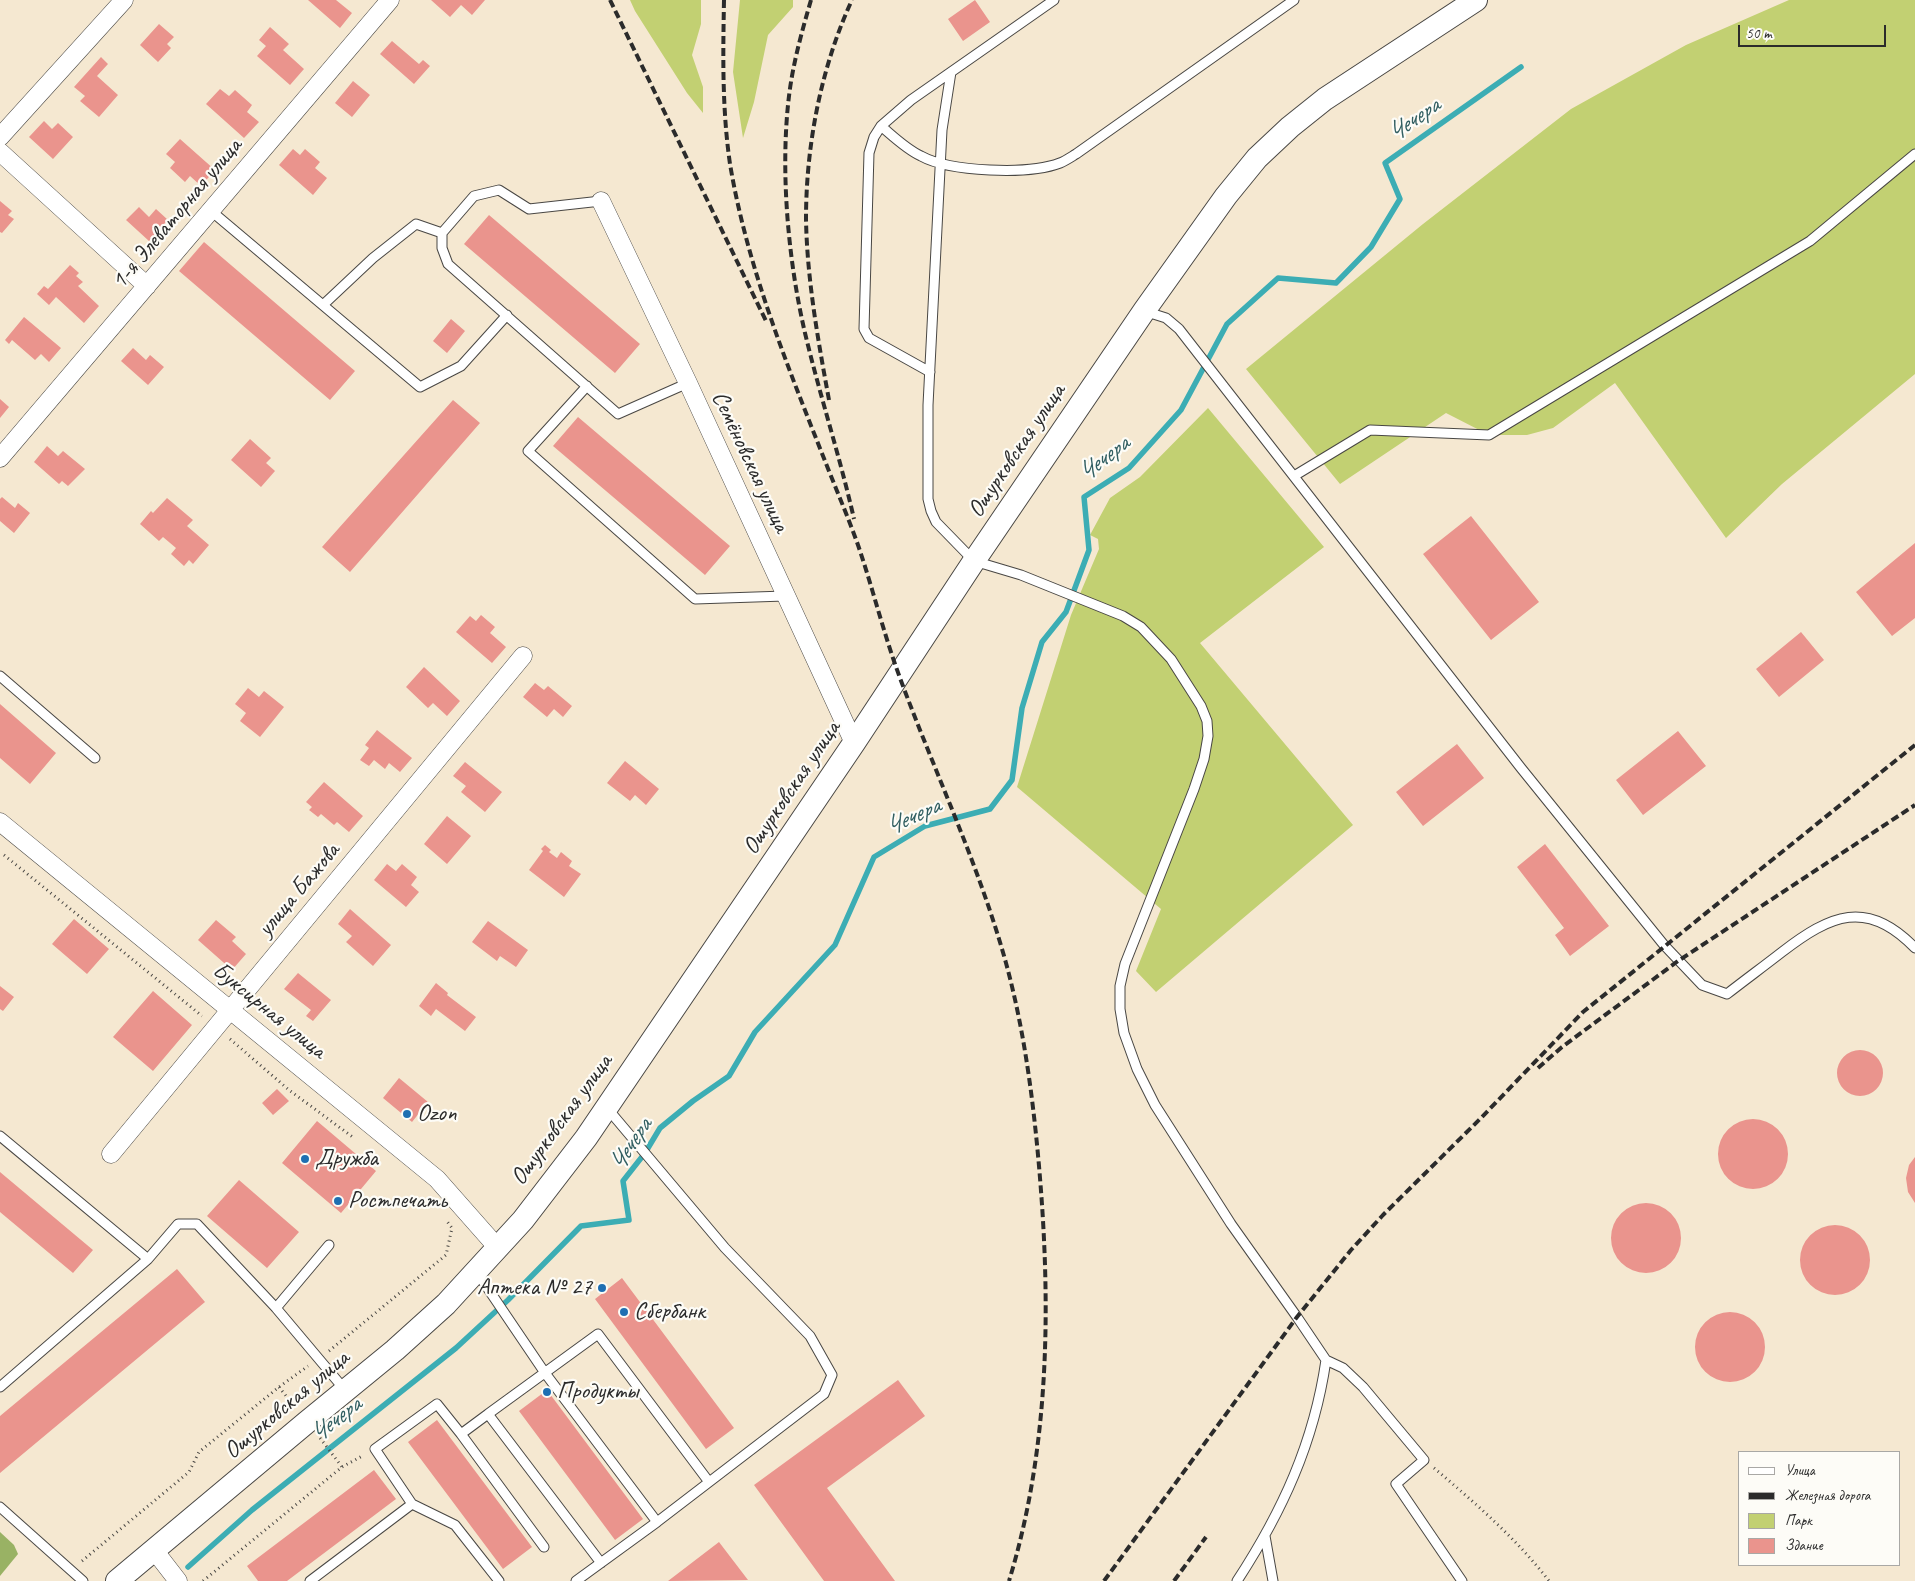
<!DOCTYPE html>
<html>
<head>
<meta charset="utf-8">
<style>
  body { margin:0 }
  #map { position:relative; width:1915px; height:1581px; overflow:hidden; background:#f5e8d1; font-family:Caveat,sans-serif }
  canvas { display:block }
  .legend { position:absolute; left:1738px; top:1451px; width:162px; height:115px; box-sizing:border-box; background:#fdfcf7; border:1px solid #a9a8a5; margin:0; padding:6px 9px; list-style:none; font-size:15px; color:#2b2b2b }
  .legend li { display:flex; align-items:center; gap:10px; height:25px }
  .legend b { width:25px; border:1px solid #a9a8a5 }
  .scale { position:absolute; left:1738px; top:25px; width:148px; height:22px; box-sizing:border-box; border:2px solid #2b2b2b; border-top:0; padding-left:6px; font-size:15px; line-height:18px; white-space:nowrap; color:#2b2b2b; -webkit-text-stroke:4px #fdfcf7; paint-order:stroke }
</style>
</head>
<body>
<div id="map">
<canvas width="1915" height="1581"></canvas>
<ul class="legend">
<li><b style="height:6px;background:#fff"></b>Улица</li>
<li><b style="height:6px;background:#2b2b2b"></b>Железная дорога</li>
<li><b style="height:14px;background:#c2d072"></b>Парк</li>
<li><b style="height:14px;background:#ea948d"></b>Здание</li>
</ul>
<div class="scale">50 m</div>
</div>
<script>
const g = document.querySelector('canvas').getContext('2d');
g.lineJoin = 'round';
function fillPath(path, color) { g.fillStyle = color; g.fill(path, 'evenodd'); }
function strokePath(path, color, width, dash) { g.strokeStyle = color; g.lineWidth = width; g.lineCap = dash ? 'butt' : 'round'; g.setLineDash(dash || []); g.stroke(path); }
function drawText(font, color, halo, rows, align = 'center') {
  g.font = font + ' Caveat,sans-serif'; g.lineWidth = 4.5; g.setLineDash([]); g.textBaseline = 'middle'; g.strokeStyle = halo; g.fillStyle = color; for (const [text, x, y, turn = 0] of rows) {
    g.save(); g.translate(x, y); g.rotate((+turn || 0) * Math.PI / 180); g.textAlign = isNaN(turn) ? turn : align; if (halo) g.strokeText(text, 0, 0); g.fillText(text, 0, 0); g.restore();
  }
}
fillPath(new Path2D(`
  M630,0H701V24L692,55L703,87V113L687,93L635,11Z
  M740,0H793V7L768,35L754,102L743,138L733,72Z
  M1789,0H1915V374L1782,484L1726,538L1615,383L1553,428L1527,435H1489L1446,413L1340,484L1246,369L1423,224L1571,109L1686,45Z
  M1208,408L1324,547L1200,643L1353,825L1156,992L1136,971L1161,909L1017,787L1071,615L1099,549L1098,539L1090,535L1110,498L1140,477Z`), '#c2d072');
fillPath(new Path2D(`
  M0,1532L14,1545L18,1554L0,1576Z`), '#99b264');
strokePath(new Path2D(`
  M188,1567L252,1510L456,1348L508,1300L581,1226L629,1220L623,1181L645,1153L660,1128L693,1101L729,1076L755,1032L835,945L874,857L925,826L990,809L1012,780L1022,708L1042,642L1066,612L1089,550L1084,497L1129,468L1181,410L1227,324L1278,278L1336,283L1371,247L1400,199L1385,163L1521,67`), '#3cadb4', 5.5);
fillPath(new Path2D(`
  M308,0H336L352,13L340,28Z
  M431,0H485L472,15L461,5L450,17Z
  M975,0L990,22L963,41L948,19Z
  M159,24L174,37L167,44L171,48L158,62L140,45Z
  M270,27L289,44L283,50L304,69L290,85L257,56L266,46L259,40Z
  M392,41L419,64L423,60L430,66L414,84L380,54Z
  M101,57L108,64L97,76L118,95L99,117L80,101L85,96L74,87Z
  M353,81L370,95L352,117L335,103Z
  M220,89L229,96L235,90L252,105L247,112L259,122L244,138L206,104Z
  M44,121L52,129L58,123L73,137L53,159L29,137Z
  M180,139L215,170L201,186L190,176L185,182L170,168L175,162L166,154Z
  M293,149L300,155L305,149L320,162L315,168L327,178L313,195L279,165Z
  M0,201L12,211L8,215L14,219L2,233L0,232Z
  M139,207L149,217L156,209L168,220L149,241L126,220Z
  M489,215L640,344L615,373L464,244Z
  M204,242L355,371L330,400L179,271Z
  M70,265L79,273L76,276L83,282L78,286L99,306L84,323L56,297L49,305L37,294L44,286L48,289Z
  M24,317L61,348L49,362L41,354L35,360L12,340L9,344L5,340Z
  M451,319L465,331L447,353L433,341Z
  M133,348L146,360L150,355L164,367L148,385L121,361Z
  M0,399L9,407L0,418Z
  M453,400L480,423L350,572L322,547Z
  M578,417L730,546L705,575L553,446Z
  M250,439L271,458L266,463L275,471L261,487L231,460Z
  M47,446L58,456L63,451L85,469L68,486L62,481L59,484L34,462Z
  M2,497L15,508L18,503L30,513L14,533L0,521V499Z
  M167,498L193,520L187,526L209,545L193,564L189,560L184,566L171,554L176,548L163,537L159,541L140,524L151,511L153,513Z
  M1471,516L1539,602L1491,640L1423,554Z
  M1915,543V618L1892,636L1856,592Z
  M481,615L495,627L490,633L506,647L492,663L456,632L470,616L476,621Z
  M1801,632L1824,660L1779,697L1756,669Z
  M424,667L460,701L447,716L433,703L428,708L406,687Z
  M535,683L544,690L548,686L572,706L563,717L554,709L547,717L523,697Z
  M248,688L259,697L264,691L284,707L260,737L240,721L246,713L235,704Z
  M0,704L56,753L30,784L0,758Z
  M377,730L412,758L400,772L389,763L385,769L374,760L369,766L360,760L369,748L365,745Z
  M1678,731L1706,766L1643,815L1616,780Z
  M1457,744L1484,778L1423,826L1396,792Z
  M625,761L659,789L646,805L635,795L630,801L607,783Z
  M465,762L502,792L485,812L461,792L466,786L453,776Z
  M324,782L363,816L349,832L337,822L334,825L321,814L318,817L309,810L312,807L306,802Z
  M447,816L471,836L447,864L424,844Z
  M1545,844L1609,926L1570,956L1555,935L1564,928L1517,867Z
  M545,845L551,850L549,852L557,858L561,852L572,861L569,866L581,874L564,897L529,870L543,851L541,849Z
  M387,864L396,871L402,864L417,877L411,885L419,892L406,907L374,880Z
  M350,909L391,945L373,966L346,942L352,936L338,924Z
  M74,919L109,949L87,974L52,944Z
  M216,920L236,937L232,941L246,954L232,970L198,940Z
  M488,921L528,950L516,967L500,956L497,961L472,942Z
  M298,973L331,1000L313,1021L306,1016L311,1010L284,989Z
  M436,983L448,993L447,995L476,1017L465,1031L436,1009L431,1016L419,1006Z
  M0,986L14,997L3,1011L0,1009Z
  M153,991L192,1025L153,1071L113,1037Z
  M1837 1073a23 23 0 1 1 46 0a23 23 0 1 1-46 0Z
  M399,1078L428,1102L412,1122L383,1098Z
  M277,1089L289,1101L273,1115L262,1103Z
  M1718 1154a35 35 0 1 1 70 0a35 35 0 1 1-70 0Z
  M317,1121L376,1171L341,1213L282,1163Z
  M1915,1157V1203L1908,1192L1906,1178L1909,1165Z
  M0,1172L93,1250L73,1273L0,1212Z
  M239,1180L299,1232L267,1268L207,1216Z
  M1611 1238a35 35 0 1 1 70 0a35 35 0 1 1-70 0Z
  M1800 1260a35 35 0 1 1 70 0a35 35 0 1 1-70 0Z
  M177,1269L205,1302L0,1473V1416Z
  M622,1278L734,1428L706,1449L595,1299Z
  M1695 1347a35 35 0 1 1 70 0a35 35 0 1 1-70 0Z
  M898,1380L925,1416L827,1488L895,1581H824L754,1485Z
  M547,1390L643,1519L615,1540L519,1411Z
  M437,1420L532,1547L503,1569L408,1442Z
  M374,1470L396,1499L287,1581H258L247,1566Z
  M719,1542L748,1580L668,1581Z`), '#ea948d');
const service = new Path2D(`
  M951,72L942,130L928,405V499L931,511L936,522L974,561L1021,575L1123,616L1141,627L1171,659L1201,706L1207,721L1208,736L1204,759L1194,789L1125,964L1120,986V1009L1124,1033L1137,1069L1155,1105L1231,1224L1297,1317L1326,1360L1343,1368L1363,1387L1424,1460L1396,1484L1462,1581
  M881,126C894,137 906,149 921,156C950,172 1029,175 1060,163C1065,161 1071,157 1076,154L1294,0
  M601,201L529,209L499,190L474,196L442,233V248L448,264L618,414L688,383
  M210,210L420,387L461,366L507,315
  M323,305L373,258L416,224L442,233
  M1144,311L1166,318L1179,329L1521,768L1664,945L1702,985L1727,994C1745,980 1764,966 1782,952C1830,915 1867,898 1915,948
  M930,372L869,338L864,329L869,153L874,137L881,126L911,100L1054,0
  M587,386L528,451L695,599L785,596
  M1294,476L1370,430L1489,435L1810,241L1915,154
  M0,676L95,758
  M0,1136L148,1259L0,1387
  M148,1259L178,1224H197L276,1308L345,1390
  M476,1271L545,1373L657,1522
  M276,1308L329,1245
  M488,1414L461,1434L544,1547
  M412,1504L375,1449L437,1404L461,1434
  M0,1507L83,1581
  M1265,1536L1273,1581
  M601,1563L488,1414L598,1334L709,1482
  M310,1581L412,1504L455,1525L499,1581
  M576,1581L657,1522L824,1394L832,1375L810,1336L725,1248L607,1108
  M1237,1581C1282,1512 1314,1443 1326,1360`);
const minor = new Path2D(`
  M0,137L124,0
  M0,152L147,286
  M601,201L688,383L854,743
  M0,458L390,0
  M0,822L437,1179L497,1247
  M111,1154L523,656
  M154,1550L178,1581`);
const tertiary = new Path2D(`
  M117,1581L307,1422L395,1350L446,1304L523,1220L586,1138L854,743L974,561L1144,311L1226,196L1257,158L1290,127L1325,99L1476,0`);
strokePath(service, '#494744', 11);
strokePath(minor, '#494744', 19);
strokePath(tertiary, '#494744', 24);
strokePath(new Path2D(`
  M4,855L202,1016
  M230,1039L289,1090L354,1138
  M329,1351L446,1255L452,1228L446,1220
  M279,1387L294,1406
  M320,1438L342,1467
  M1434,1468C1475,1503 1516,1538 1549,1581
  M82,1561L189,1472L199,1452L279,1387L308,1366
  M203,1581L342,1467L364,1455`), '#494744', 3, [1, 4]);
strokePath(service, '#fff', 9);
strokePath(minor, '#fff', 18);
strokePath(tertiary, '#fff', 22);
strokePath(new Path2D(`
  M610,0L766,321
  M724,0C723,55 722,109 730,164C747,266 787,365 825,461C836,489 848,517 858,545C873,589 884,635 900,678C935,773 979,865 1006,963C1024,1029 1033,1098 1039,1166C1051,1304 1050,1447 1009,1581
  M811,0C802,31 793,63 789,96C780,170 788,260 805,333C820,396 840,457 854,519
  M829,400C818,340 807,279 806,219C806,145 821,67 852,0
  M1538,1068L1562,1047L1678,961L1915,805
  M1104,1581L1297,1317L1351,1250L1383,1215L1481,1118L1583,1012L1915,745
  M1174,1581L1206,1537`), '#2b2b2b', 4, [8, 4]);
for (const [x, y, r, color] of [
  [407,1114,5,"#1f6fb2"],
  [305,1159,5,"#1f6fb2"],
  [338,1201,5,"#1f6fb2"],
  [602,1288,5,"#1f6fb2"],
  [624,1312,5,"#1f6fb2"],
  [547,1392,5,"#1f6fb2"]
]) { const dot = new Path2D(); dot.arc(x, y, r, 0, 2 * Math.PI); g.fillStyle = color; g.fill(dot); strokePath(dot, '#fdfcf7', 2); }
drawText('24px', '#2b2b2b', '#fdfcf7', [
  ["1-я Элеваторная улица",177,214,-50],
  ["Ошурковская улица",1017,451,-56],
  ["Семёновская улица",750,462,65],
  ["Ошурковская улица",792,788,-56],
  ["улица Бажова",299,890,-50],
  ["Буксирная улица",269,1011,39],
  ["Ошурковская улица",562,1120,-54],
  ["Ошурковская улица",287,1405,-40]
]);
drawText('24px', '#2b2b2b', '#fdfcf7', [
  ["Ozon",417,1114],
  ["Дружба",315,1159],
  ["Ростпечать",348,1201],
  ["Аптека № 27",592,1288,"right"],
  ["Сбербанк",634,1312],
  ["Продукты",557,1392]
], 'left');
drawText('italic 25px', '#325f62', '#fdfcf7', [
  ["Чечера",1414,120,-35],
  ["Чечера",1104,459,-38],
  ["Чечера",913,817,-25],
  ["Чечера",631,1145,-57],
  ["Чечера",336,1420,-38]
]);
</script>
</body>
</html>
